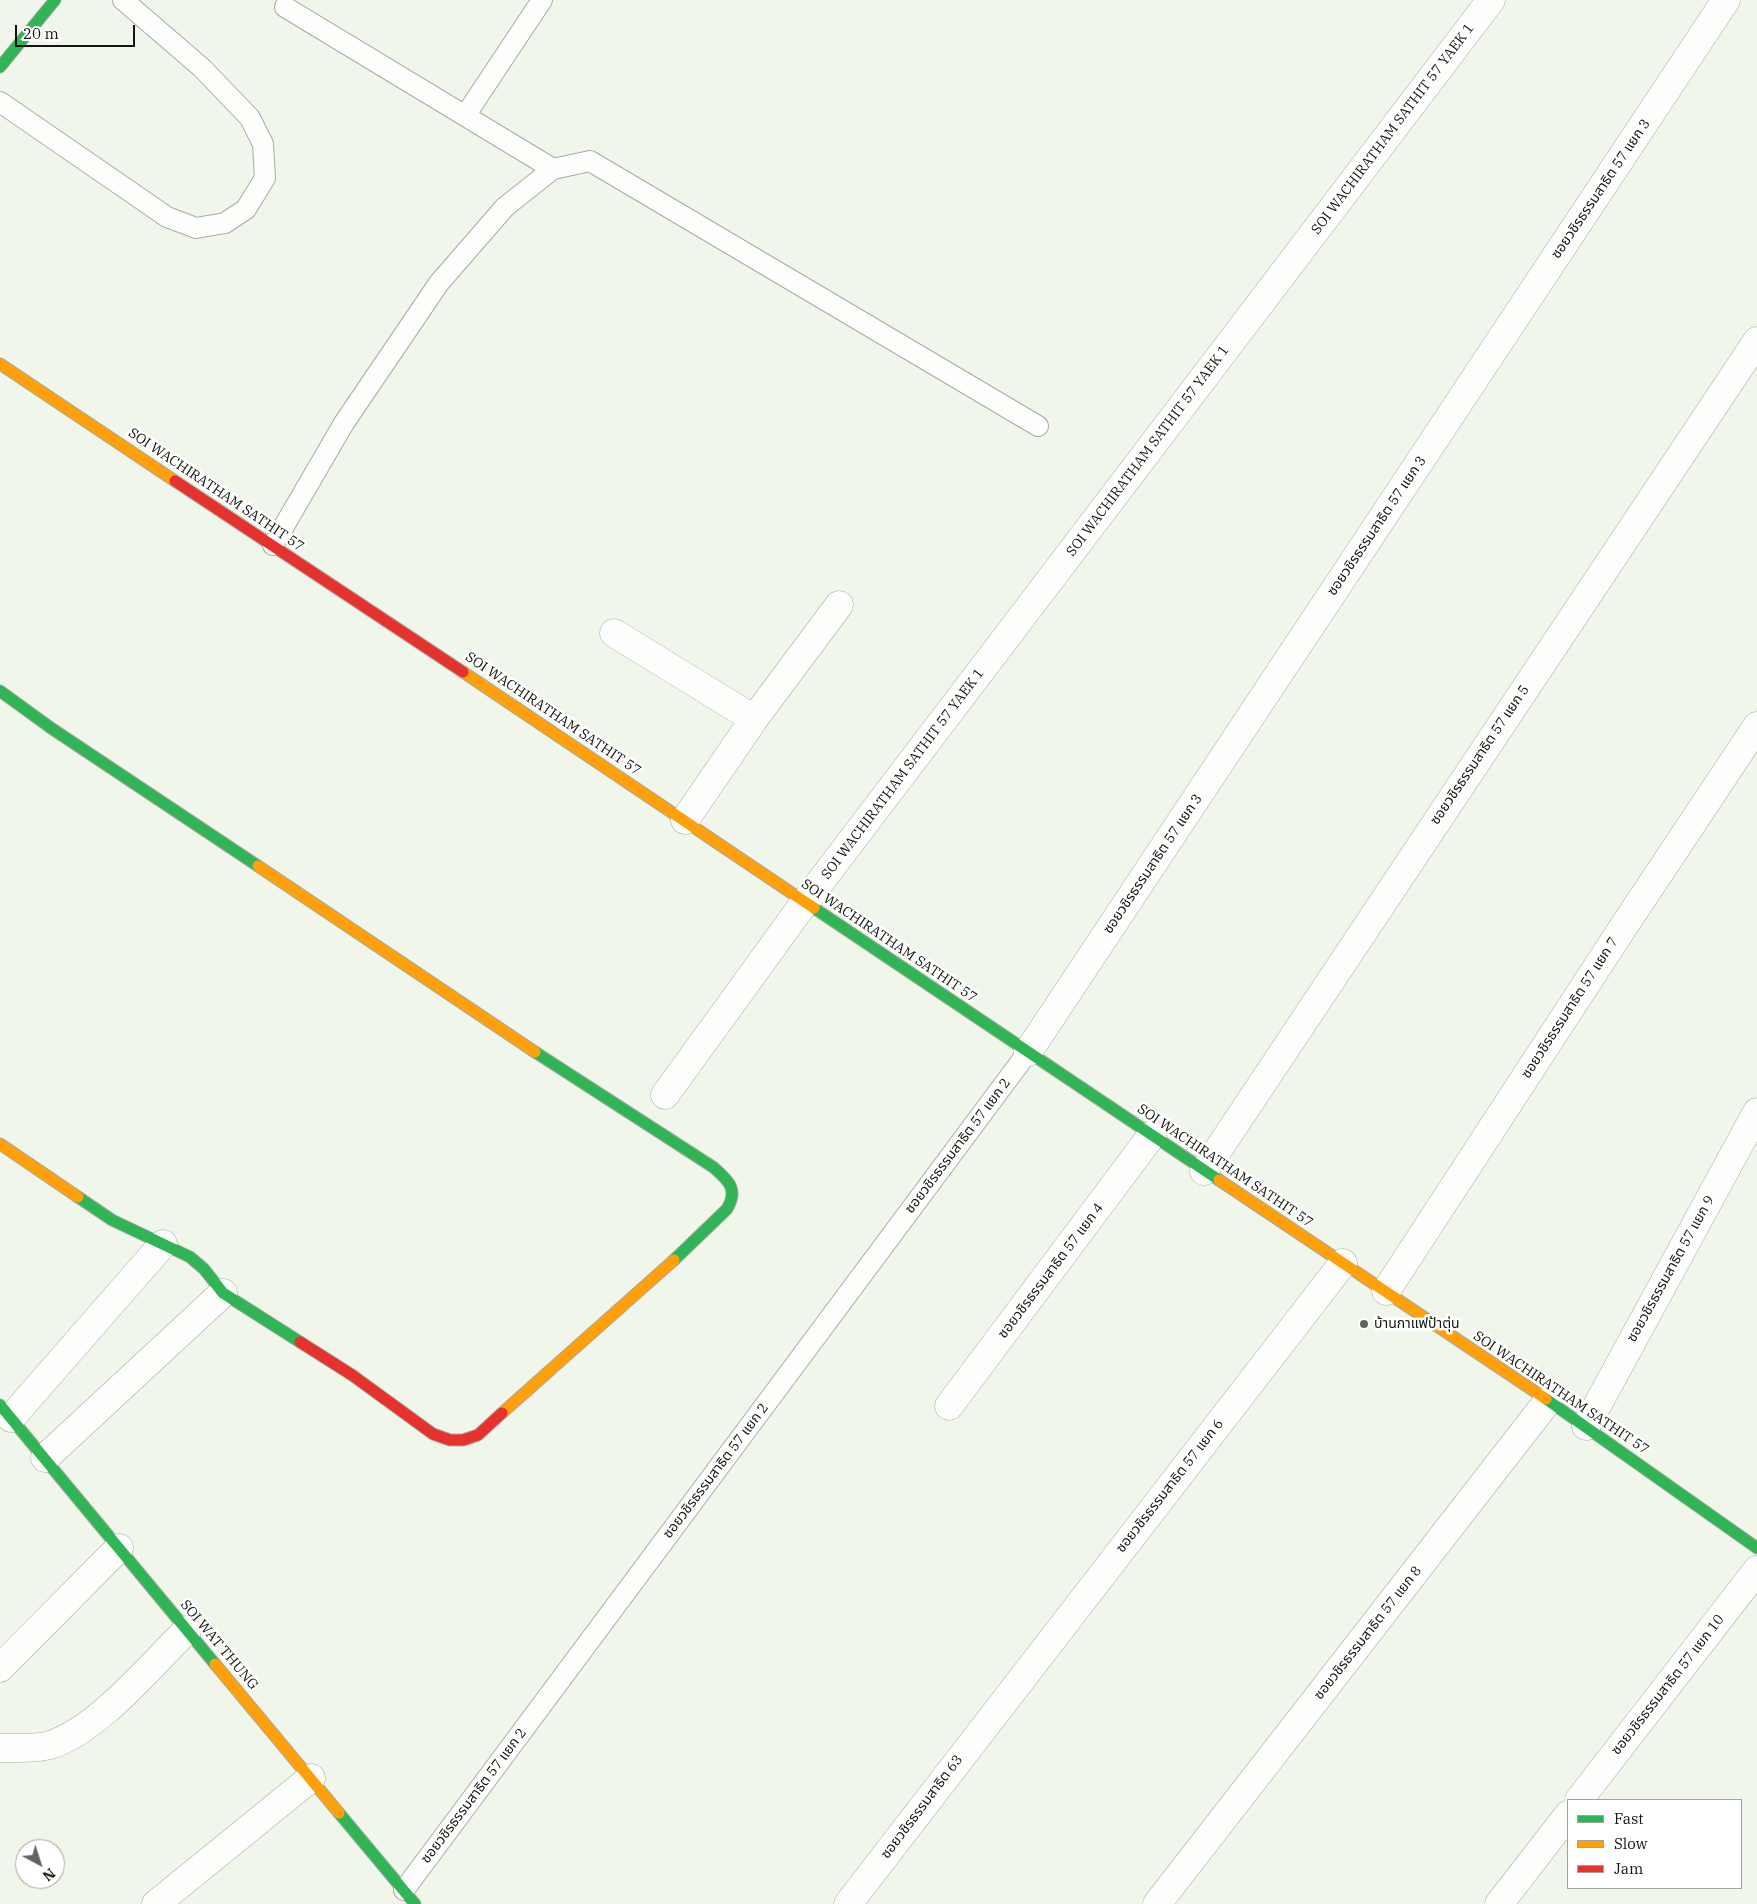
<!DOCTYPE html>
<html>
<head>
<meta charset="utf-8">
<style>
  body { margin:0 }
  #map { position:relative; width:1757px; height:1904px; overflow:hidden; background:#f1f6eb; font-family:"IBM Plex Serif",serif }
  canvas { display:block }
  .legend { position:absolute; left:1567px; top:1799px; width:175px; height:90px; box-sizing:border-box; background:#fff; border:1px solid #a0a29f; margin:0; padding:6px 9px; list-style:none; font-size:15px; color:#12160f }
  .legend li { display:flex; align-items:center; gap:10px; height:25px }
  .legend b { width:25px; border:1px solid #a0a29f }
  .north { position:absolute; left:15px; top:1839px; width:50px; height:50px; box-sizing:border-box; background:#fff; border:1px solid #a0a29f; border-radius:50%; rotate:140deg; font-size:14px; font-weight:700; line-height:20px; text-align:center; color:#12160f }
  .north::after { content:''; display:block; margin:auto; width:18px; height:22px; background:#60645c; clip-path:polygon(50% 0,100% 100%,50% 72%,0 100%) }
  .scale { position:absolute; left:15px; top:25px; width:120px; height:22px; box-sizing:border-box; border:2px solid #12160f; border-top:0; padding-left:6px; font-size:15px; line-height:18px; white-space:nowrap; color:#12160f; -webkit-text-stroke:4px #fff; paint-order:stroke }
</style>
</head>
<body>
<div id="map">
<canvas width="1757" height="1904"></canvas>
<ul class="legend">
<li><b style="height:6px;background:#30b455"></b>Fast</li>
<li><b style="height:6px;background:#ff9f0a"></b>Slow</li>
<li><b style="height:6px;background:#e5322d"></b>Jam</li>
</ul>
<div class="north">N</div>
<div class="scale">20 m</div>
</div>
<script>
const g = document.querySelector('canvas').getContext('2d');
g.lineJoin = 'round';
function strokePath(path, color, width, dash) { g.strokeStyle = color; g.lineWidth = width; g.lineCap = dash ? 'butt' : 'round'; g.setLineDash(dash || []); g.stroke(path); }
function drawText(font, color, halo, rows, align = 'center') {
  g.font = font + ' "IBM Plex Serif","Noto Sans Thai",serif'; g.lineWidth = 5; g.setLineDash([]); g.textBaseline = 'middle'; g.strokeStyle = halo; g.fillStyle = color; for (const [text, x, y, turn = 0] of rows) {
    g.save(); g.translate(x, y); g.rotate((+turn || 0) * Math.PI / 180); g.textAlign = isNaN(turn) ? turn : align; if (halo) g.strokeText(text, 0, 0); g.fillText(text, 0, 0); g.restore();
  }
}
const lane = new Path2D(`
  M285,7L553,169
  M0,102L167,217L196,228L225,223L246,209L265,178L263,144L250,118L202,68L123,0
  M465,116L542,0
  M273,545L344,423L439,283L505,207L553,169L590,161L1038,426
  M404,1890L1028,1052`);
const street = new Path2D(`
  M614,633L754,719
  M685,820L754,719L839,605
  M1028,1052L1726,0
  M665,1095L805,902L1491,0
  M1204,1171L1757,341
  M1386,1291L1622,929L1757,726
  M949,1406L1152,1135
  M11,1418L163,1244
  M1586,1426L1757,1112
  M45,1458L223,1293
  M0,1668L119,1548
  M0,1748C15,1748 35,1749 50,1745C98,1730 151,1665 187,1630
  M1579,1800L1757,1570
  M156,1904L311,1778
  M848,1904L1343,1263
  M1157,1904L1547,1402
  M1499,1904L1568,1815`);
const fast = new Path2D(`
  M0,67L55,0
  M0,691L51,728L258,866
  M814,908L1219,1180
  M535,1052L713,1167C728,1180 739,1189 727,1209L674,1260
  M78,1197L112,1220L190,1257L204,1269L223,1293L300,1342
  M1546,1399L1757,1548
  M0,1405L215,1664
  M339,1813L415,1904`);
const slow = new Path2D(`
  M0,364L175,481
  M463,672L814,908
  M258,866L535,1052
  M0,1144L78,1197
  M1219,1180L1546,1399
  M502,1413L674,1260
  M215,1664L339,1813`);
const jam = new Path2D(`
  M175,481L463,672
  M300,1342L352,1375L433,1434L450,1440H463L478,1435L502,1413`);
strokePath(lane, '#a8aca4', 22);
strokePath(street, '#a8aca4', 29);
strokePath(fast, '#a8aca4', 13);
strokePath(slow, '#a8aca4', 13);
strokePath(jam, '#a8aca4', 13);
strokePath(lane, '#fdfefc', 20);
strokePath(street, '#fdfefc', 28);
strokePath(fast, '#30b455', 11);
strokePath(slow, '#ff9f0a', 11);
strokePath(jam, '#e5322d', 11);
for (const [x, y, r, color] of [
  [1364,1324,5,"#60645c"]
]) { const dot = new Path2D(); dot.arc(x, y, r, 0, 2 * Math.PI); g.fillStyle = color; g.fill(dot); strokePath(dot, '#fff', 2); }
drawText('14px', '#12160f', '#fff', [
  ["SOI WACHIRATHAM SATHIT 57 YAEK 1",1393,129,-53],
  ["ซอยวชิรธรรมสาธิต 57 แยก 3",1601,189,-56],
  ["SOI WACHIRATHAM SATHIT 57 YAEK 1",1148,451,-53],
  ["SOI WACHIRATHAM SATHIT 57",216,490,34],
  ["ซอยวชิรธรรมสาธิต 57 แยก 3",1377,526,-56],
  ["SOI WACHIRATHAM SATHIT 57",553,714,34],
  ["ซอยวชิรธรรมสาธิต 57 แยก 5",1480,755,-56],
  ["SOI WACHIRATHAM SATHIT 57 YAEK 1",903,774,-53],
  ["ซอยวชิรธรรมสาธิต 57 แยก 3",1153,864,-56],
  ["SOI WACHIRATHAM SATHIT 57",889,941,34],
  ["ซอยวชิรธรรมสาธิต 57 แยก 7",1570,1008,-57],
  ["ซอยวชิรธรรมสาธิต 57 แยก 2",958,1146,-53],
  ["SOI WACHIRATHAM SATHIT 57",1225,1166,34],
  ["ซอยวชิรธรรมสาธิต 57 แยก 9",1671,1269,-61],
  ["ซอยวชิรธรรมสาธิต 57 แยก 4",1051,1271,-53],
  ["SOI WACHIRATHAM SATHIT 57",1561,1393,34],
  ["ซอยวชิรธรรมสาธิต 57 แยก 2",716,1471,-53],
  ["ซอยวชิรธรรมสาธิต 57 แยก 6",1170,1486,-52],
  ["ซอยวชิรธรรมสาธิต 57 แยก 8",1368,1633,-52],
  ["SOI WAT THUNG",219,1645,50],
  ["ซอยวชิรธรรมสาธิต 57 แยก 10",1668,1685,-52],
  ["ซอยวชิรธรรมสาธิต 57 แยก 2",474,1796,-53],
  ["ซอยวชิรธรรมสาธิต 63",922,1807,-53]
]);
drawText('14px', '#12160f', '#fff', [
  ["บ้านกาแฟป้าตุ่น",1374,1324]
], 'left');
</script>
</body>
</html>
